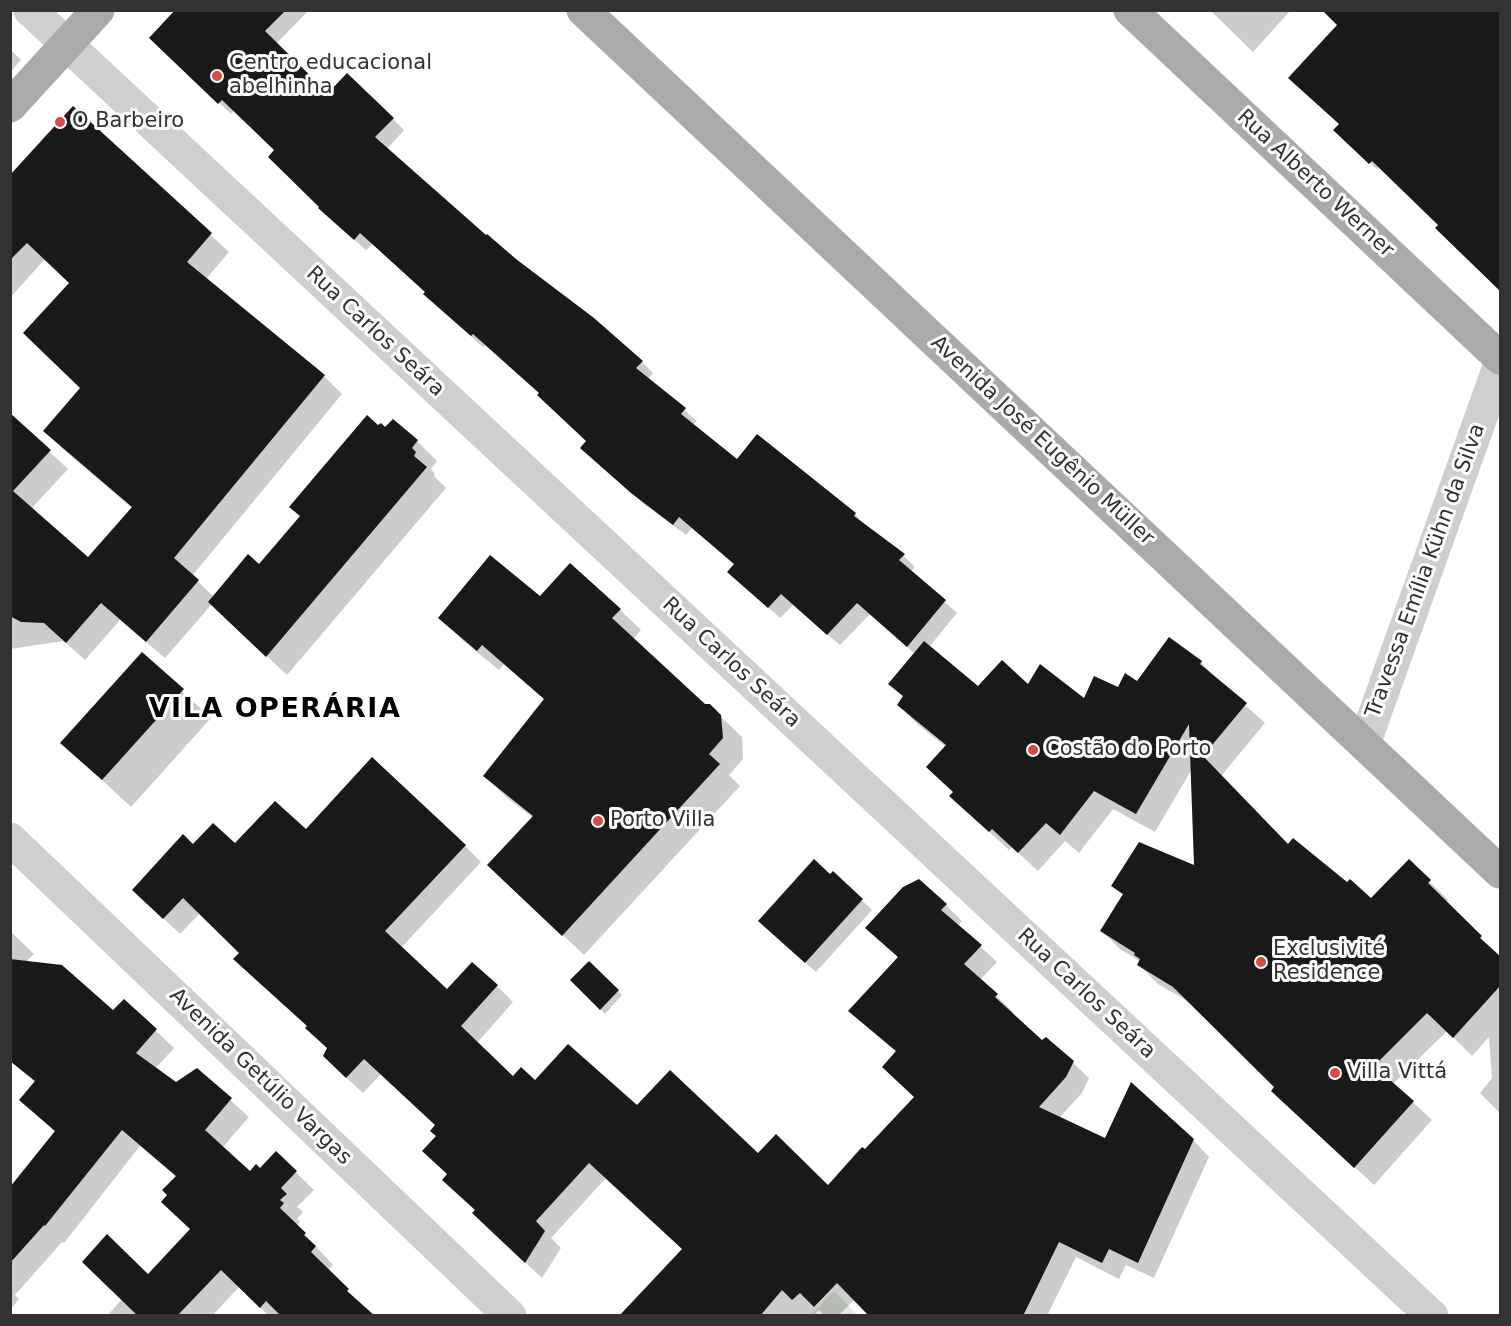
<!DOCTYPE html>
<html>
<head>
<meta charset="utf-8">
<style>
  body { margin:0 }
  #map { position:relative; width:1511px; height:1326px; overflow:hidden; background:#fff; font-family:"DejaVu Sans",sans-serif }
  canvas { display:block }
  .frame { position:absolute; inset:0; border:12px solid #323232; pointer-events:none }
</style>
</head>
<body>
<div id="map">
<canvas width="1511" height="1326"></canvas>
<div class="frame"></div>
</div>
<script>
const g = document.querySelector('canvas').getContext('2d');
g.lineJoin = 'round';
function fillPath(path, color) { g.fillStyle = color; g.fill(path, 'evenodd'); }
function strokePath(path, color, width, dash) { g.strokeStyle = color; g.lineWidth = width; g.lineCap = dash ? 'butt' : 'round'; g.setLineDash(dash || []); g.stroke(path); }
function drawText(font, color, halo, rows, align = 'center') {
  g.font = font + ' "DejaVu Sans",sans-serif'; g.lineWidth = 6; g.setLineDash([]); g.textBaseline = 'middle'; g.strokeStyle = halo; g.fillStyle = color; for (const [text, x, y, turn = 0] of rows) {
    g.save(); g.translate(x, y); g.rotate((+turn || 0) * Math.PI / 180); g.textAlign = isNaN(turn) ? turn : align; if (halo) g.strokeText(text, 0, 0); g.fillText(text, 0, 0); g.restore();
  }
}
fillPath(new Path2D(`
  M834,1291L857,1315H811Z`), '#e3eade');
fillPath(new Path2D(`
  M177,10H309L276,44L328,95L393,119L404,130L387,149L486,237L642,362L653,373L648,379L697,421L692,426L737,461L855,514L866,527L904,556L915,567L911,572L957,613L929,647L979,688L1028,686L1085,701L1201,662L1219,682L1265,723L1221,776L1288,846L1372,900L1409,861L1448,900L1446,903L1499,956L1500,1113L1480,1093L1492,1078L1489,1037L1472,1056L1447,1031L1393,1084L1432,1120L1374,1185L1292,1110L1276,1087L1194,1005L1158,984L1139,965L1141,962L1120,949L1102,931L1124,896L1113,886L1196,867L1192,769L1155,832L1113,809L1079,853L1065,841L1038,871L1012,847L1009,850L970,814L954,793L946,747L917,724L899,705L904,698L890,684L915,654L870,614L840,645L793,605L780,618L729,572L735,565L692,528L686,535L645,505L594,460L588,442L540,394L485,345L483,347L437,306L426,293L373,244L366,250L332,220L276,150L234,110L231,114L151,38Z
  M1210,10H1291L1253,52Z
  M1445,10H1500V151L1497,156L1500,160V290L1437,228L1440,225L1379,166L1377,169L1342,137Z
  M10,49L21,60L10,72Z
  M73,108L229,252L206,279L324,376L342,394L192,576L214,597L259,566L301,517L291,507L378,427L417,441L437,461L431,469L435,474L434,476L446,488L287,675L212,604L165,658L120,620L85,660L64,641L10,649V415L68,469L31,509L89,559L133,509L63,449L45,431L81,388L71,283L45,259L10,298V177Z
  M540,598L620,610L641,630L633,639L704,705L720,716L742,737L743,759L729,775L740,786L584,955L510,885L533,818L506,797L485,776L545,700L504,664L499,670L461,639L440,618Z
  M142,654L211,718L131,807L62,743Z
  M306,831L465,846L481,862L401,948L448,991L497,986L513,1002L477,1043L513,1078L637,1107L758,1155L828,1187L865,1151L916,1097L897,1053L850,1011L899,958L867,928L946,905L962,921L958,926L997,962L980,980L1013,1012L1011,1014L1042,1043L1072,1062L1089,1078L1082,1093L1059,1118L1106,1140H1193L1209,1157L1154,1278L1126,1265L1119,1279L1076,1257L1047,1316H983L855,1299L838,1316H824L819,1310L813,1316H638L684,1250L606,1178L551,1238L561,1248L542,1278L490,1230L449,1175L436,1126L381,1074L363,1093L341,1073L328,1049L309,1026L241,953L200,913L180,934L134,890L193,846L235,845Z
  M833,873L872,910L816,972L770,931Z
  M10,931L34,954L26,962L113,1012L124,1001L156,1031L174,1048L155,1069L176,1084L197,1070L249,1117L222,1148L250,1173L260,1170L276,1153L314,1190L297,1207L303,1212L297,1219L300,1222L297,1226L333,1265L328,1270L372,1316H269L239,1287L212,1316H107L145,1273L148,1276L192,1229L186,1185L140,1146L64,1243L62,1242L15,1295L19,1299L10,1310V1190L56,1133L21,1100L36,1083L10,1061Z
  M589,963L622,995L605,1014L572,980Z`), '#0003');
fillPath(new Path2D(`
  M175,10H286L265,31L328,93L347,73L394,118L375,137L486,235L487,234L516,259L594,318L643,361L636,368L686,408L681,414L737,459L757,434L856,513L854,516L905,554L899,560L946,600L907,647L857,603L827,635L781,594L768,608L727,572L734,564L679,517L673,525L631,493L580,448L586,441L537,395L539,393L473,334L471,336L423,294L425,292L360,233L354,240L318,208L319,207L268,157L274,150L222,100L218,104L149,38Z
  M1322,10H1500V291L1435,228L1438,225L1372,161L1369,164L1333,130L1339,124L1288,78L1337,25Z
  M73,106L212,233L187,262L325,375L174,558L199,580L146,642L101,603L66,643L44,623L21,622L10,616V413L51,450L13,491L88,557L132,507L43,431L80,388L23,333L69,283L27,243L10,260V175Z
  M367,415L378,425L381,423L385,427L393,419L418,440L412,448L416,452L414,456L427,467L266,657L208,602L248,554L259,564L300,516L289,507Z
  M490,555L540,596L570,563L621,609L612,618L705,704H710L721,715L723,738L709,754L720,764L562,936L487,865L533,816L483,776L544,699L482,645L477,651L438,618Z
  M1169,637L1202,661L1200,664L1247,703L1203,756L1288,844L1293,838L1347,882L1350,879L1371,898L1409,859L1431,880L1428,883L1482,936L1480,938L1500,956V986L1453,1038L1427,1013L1374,1066L1414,1101L1354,1168L1271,1091L1274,1087L1173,987L1137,965L1140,959L1134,955L1135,953L1100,931L1123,894L1111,886L1139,842L1194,865L1189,724L1136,814L1094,791L1060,835L1046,823L1018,853L992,829L989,832L949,796L953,792L926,767L946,745L897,705L903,696L888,684L924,641L978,686L1002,660L1028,684L1040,664L1084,698L1094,676L1118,687L1125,673L1137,681Z
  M142,652L184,689L102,780L60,743Z
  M372,757L466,845L385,931L447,989L472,962L498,985L461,1026L513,1076L521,1067L535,1080L568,1044L637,1105L670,1070L758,1153L776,1134L828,1185L862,1147L865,1149L914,1097L882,1067L896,1051L848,1011L898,957L865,928L903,887L919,879L947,904L941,910L982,945L964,964L998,994L995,997L1042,1040L1046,1037L1074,1061L1066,1077L1039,1107L1105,1138L1131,1082L1194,1139L1138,1263L1109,1249L1102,1263L1059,1242L1023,1316H869L837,1283L814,1307L800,1293L792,1300L782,1290L760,1316H619L682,1249L589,1163L536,1221L545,1231L525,1263L472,1213L475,1210L442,1180L447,1174L422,1151L436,1136L430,1131L435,1125L364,1059L346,1078L323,1056L327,1048L305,1028L307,1026L233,959L239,953L183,898L163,919L132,890L183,834L193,844L213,823L235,843L275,801L306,829Z
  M814,859L830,874L833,871L863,899L805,963L758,921Z
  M10,959L62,965L113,1010L124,999L157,1029L136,1053L176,1082L197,1068L232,1098L205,1130L250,1171L256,1164L260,1168L276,1151L297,1171L281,1188L287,1194L280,1200L284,1203L280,1208L306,1233L304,1235L316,1246L311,1252L349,1289L347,1291L375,1316H281L266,1301L260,1308L221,1270L177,1316H138L82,1262L107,1234L148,1274L190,1229L161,1202L167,1195L162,1190L176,1176L122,1130L45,1226L44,1225L10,1263V1187L55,1131L19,1100L35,1081L10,1061Z
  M589,961L619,990L600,1010L570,980Z`), '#191919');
strokePath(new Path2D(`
  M30,10L1432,1316
  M1364,744L1500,364
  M10,839L510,1316`), '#cfcfcf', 33);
strokePath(new Path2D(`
  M583,10L1500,872
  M1130,10L1500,358
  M10,106L98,10`), '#aaa', 33);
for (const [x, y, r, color] of [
  [217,76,6,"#dc4941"],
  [60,122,6,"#dc4941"],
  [1033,750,6,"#dc4941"],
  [598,821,6,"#dc4941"],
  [1261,962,6,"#dc4941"],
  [1335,1073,6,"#dc4941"]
]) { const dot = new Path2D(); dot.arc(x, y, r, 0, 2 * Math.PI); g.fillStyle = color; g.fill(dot); strokePath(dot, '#fff', 2); }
drawText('21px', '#323232', '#fff', [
  ["Centro educacional",229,64],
  ["abelhinha",229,88],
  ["O Barbeiro",72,122],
  ["Costão do Porto",1045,750],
  ["Porto Villa",610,821],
  ["Exclusivité",1273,950],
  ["Residence",1273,974],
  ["Villa Vittá",1347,1073]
], 'left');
drawText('21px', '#323232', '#fff', [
  ["Rua Alberto Werner",1315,184,43],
  ["Rua Carlos Seára",375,332,43],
  ["Avenida José Eugênio Müller",1042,441,43],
  ["Travessa Emília Kühn da Silva",1426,571,-70],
  ["Rua Carlos Seára",731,663,43],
  ["Rua Carlos Seára",1086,994,43],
  ["Avenida Getúlio Vargas",260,1077,44]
]);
g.letterSpacing = '1.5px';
drawText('bold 27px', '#000', '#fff', [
  ["VILA OPERÁRIA",275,710]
]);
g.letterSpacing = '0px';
</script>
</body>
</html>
